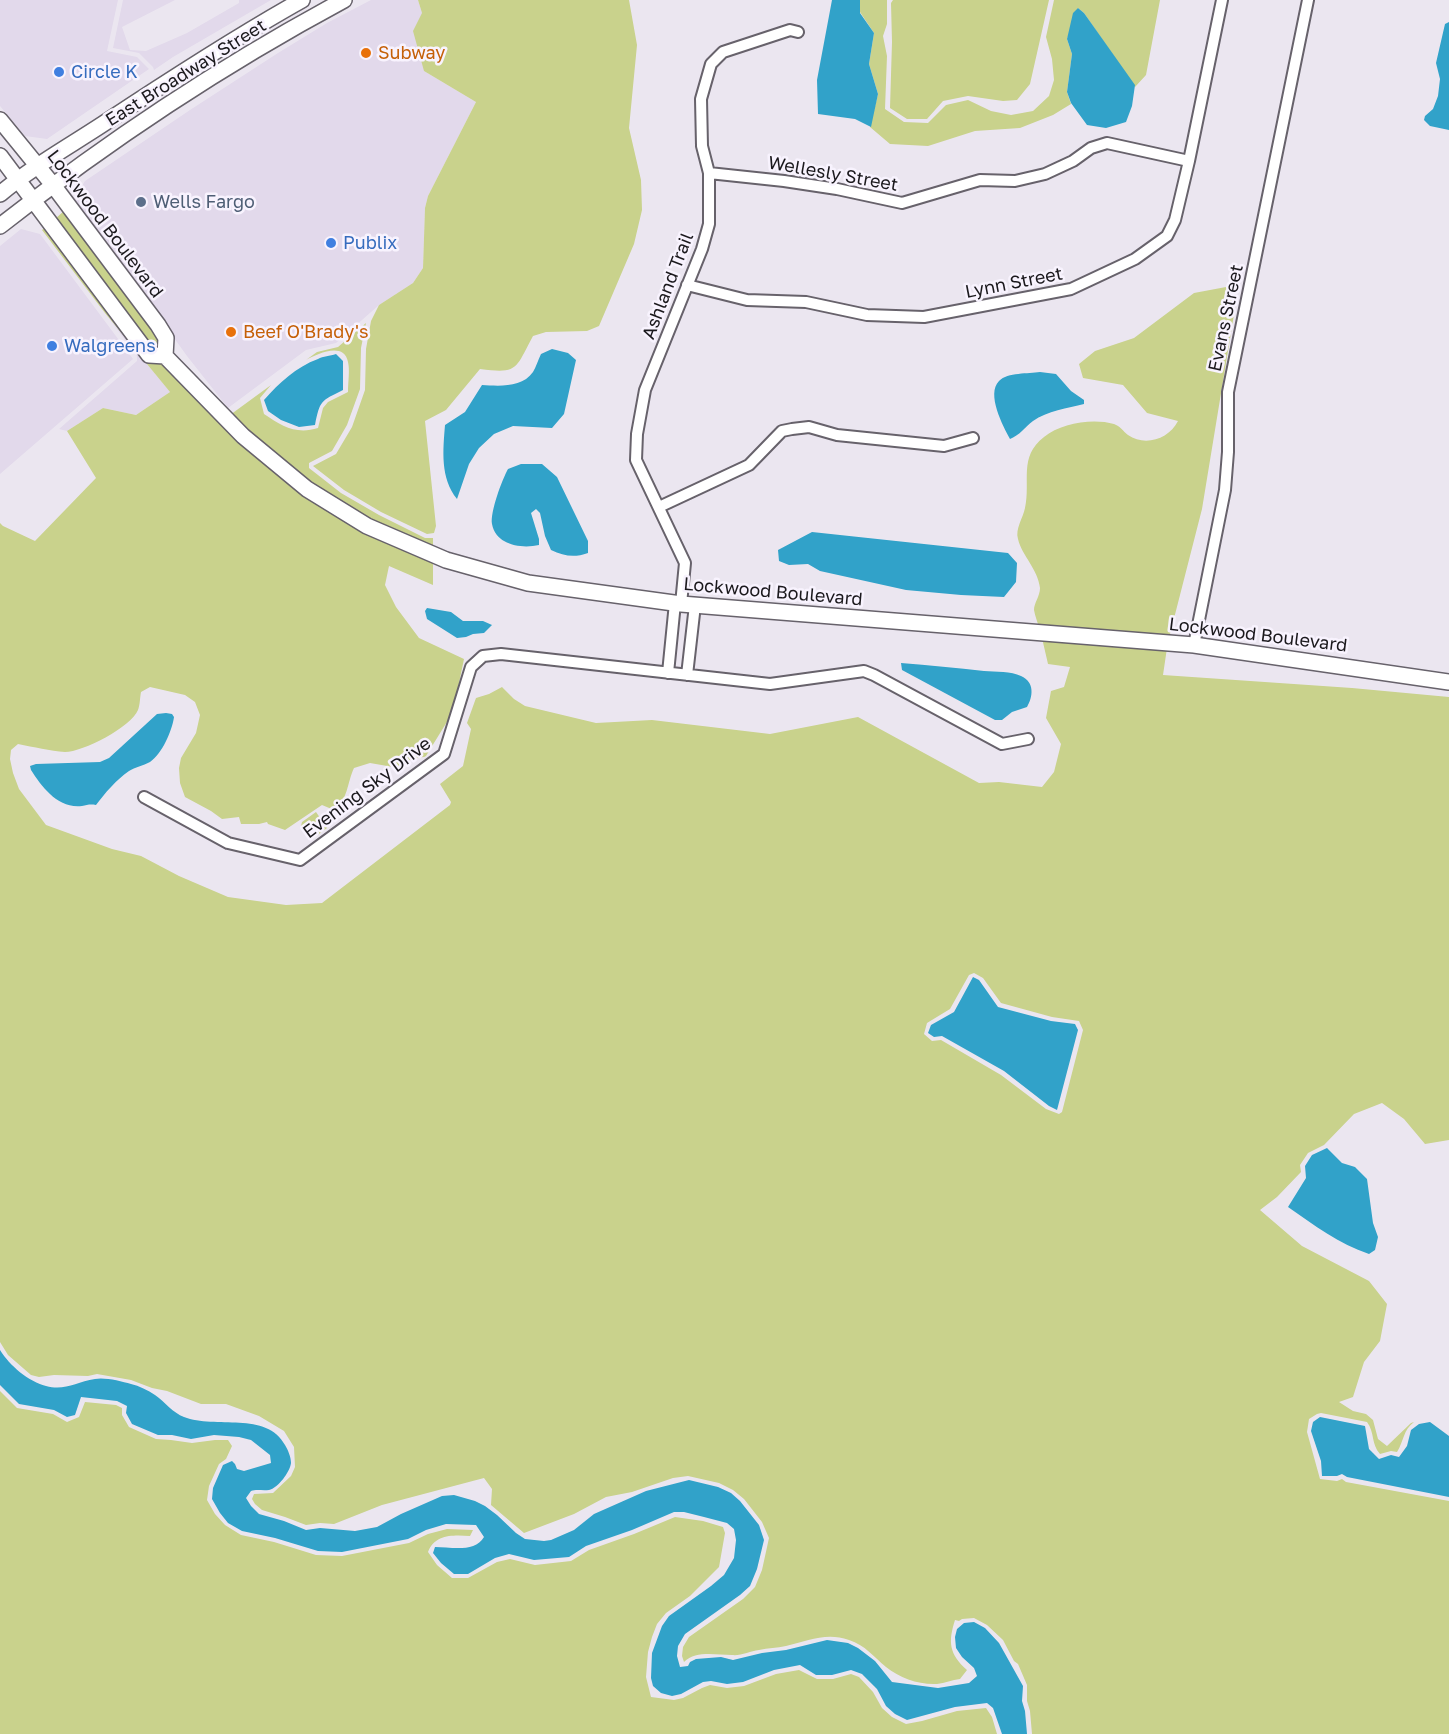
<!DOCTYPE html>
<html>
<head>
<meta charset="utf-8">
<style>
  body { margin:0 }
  canvas { display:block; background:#ebe6f0 }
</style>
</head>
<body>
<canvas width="1449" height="1734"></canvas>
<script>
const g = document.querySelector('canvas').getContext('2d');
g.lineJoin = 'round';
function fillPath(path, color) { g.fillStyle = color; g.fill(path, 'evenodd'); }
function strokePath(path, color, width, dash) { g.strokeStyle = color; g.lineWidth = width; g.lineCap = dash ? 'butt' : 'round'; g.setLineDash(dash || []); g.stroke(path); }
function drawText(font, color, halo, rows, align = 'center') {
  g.font = font + ' "Golos Text",sans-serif'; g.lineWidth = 5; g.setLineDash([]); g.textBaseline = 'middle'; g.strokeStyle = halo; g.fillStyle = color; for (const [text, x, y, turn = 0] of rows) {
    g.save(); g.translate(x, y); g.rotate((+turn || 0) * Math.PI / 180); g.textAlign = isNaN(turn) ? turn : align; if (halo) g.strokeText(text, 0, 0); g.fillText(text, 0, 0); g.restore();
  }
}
fillPath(new Path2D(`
  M0,0H118L107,51L137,57L149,69L47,139L25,136L0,106Z
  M123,0H175L122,27L130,50L146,51L187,33L239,3V0H271L173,57L154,70L153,67L139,53L113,48Z
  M371,0H418L422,13L424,71L476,102L428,196L425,208L423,268L413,283L379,305L336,343L306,350L228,408L187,356L74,199L85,181L190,110L278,53L327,23Z
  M21,229L40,234L133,359L0,474V246Z
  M105,313L170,392L136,415L103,408L67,431L59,429L137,361V356Z`), '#e2d9eb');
fillPath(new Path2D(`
  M418,0H629L637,45L629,128L641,180L642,210L634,244L599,326L587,331L546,332L533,336C515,369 519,374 480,369L446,410L425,421L436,526L434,533L427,534L381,512L344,490L313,466L336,454L352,427L365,390L366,349L371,321L379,305L413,283L423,268L425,208L428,196L476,102L424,71L413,31L422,13Z
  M860,0H887V24L883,36L887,56L885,109L904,122L928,123L946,105L968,100L991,111L1011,115L1033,111L1049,96L1054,80L1052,59L1046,37L1054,0H1160L1146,75L1135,87L1084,13L1078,8L1067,39L1072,54L1067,92L1071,104L1053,115L1020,128L975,131L928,146L890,144L870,127L878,94L869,64L874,33L860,12Z
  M893,0H1049L1030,84L1017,100L1003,101L968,96L943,101L927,119H907L890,108L892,42L891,3Z
  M65,210L161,339L160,350H152L55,219Z
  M47,226L163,361L239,439L433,560V585L389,566L385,585L396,607L419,638L464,659L453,712L426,756L424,757L414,758L402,765L393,767L370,763L354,768C347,783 348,800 334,810L322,805L285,830L268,824L267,822L259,824H241L239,817L222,819L211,811L185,797L180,783L179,768L181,758L196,733L200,715L195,702L185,695L150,687L141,692C140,697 140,705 138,710C131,727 83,752 65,752C50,751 34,747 18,744L11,750L10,759L13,773L19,789L46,825L112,849L141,856L179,876L228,897L286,905L322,903L450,805L451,802L440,784L463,766L471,729L467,723L476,698L489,694L502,687L514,699L525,706L596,723L652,720L770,734L858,717L979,783L999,782L1042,787L1054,772L1061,744L1046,718L1051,691L1064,687L1070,667L1048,664L1042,638L1167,648L1163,675L1352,688L1449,697V1140L1425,1144L1404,1119L1382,1103L1354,1114L1324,1145L1308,1153L1300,1165L1301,1172L1277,1197L1260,1210L1302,1246L1369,1281L1387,1304L1380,1341L1364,1362L1353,1397L1339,1402L1353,1411L1366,1414L1373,1420L1378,1439L1387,1446L1411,1423L1414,1422C1403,1430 1404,1441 1397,1452L1391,1451L1380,1454C1371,1444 1375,1433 1367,1422L1321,1413L1317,1414L1309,1419L1307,1432L1320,1479L1337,1481L1342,1479L1346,1482L1449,1501V1734H1032L1030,1711L1027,1701V1685L1018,1664L1014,1661L1003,1640L987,1625L974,1618L962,1619L959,1621L955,1620C948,1642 949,1654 967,1670L960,1679C952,1680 945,1683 937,1684C919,1685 900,1678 886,1667C874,1657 865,1645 849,1640C826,1632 808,1641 786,1646C777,1648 768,1648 759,1650C750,1651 741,1656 732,1655C716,1655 696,1650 684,1662L682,1656L683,1647L689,1637L743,1599L755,1587L762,1570L769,1538L762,1522L744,1499L733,1490L719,1483L688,1476L673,1478L632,1492L606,1497L574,1514L524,1533L491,1505L492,1489L484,1478L382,1505L334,1524L320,1523L306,1525L285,1517L262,1510L255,1504L252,1499L254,1494L273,1493L291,1476L295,1467L294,1447L284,1431L259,1416L226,1404H201L167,1391L152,1388L131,1380L97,1374L88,1376L54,1375L39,1377L31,1375L8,1355L0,1342V523L3,526L35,541L96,478L67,431L103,408L136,415L170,392L105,313L42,230ZM974,973L983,978L1001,1003L1052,1017L1079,1021L1083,1030L1062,1112L1059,1114L1046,1109L1001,1075L941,1040L932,1041L924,1034L927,1023L950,1009L969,975Z
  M1226,287L1237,296L1202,509L1169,638L1039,628C1038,623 1035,616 1034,610C1034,603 1040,596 1040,588C1038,569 1022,556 1018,539C1015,529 1023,518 1025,508C1031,481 1018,457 1044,437C1061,423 1093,418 1114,424C1120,426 1123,431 1128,435C1145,447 1169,439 1178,421L1147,413L1123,385L1083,378L1079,364L1095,351L1134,338L1194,293Z
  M366,323L361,348L360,389L347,425L332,451L309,463V468L341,493L379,515L425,538H433V549C412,540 390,532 370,521C318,494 269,457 230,415L271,385L260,398L264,414C282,426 296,435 318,428L323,408L328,402L348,392C348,382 350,370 348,362C344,341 317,354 306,360L317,352L338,347Z
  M316,812L327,828L311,840L301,826L302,822Z
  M0,1391L17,1408L53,1414L67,1422L79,1417L85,1402L116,1405L122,1408V1415L129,1427L156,1439L171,1440L192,1443L215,1440H228L232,1446L226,1459L219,1464L209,1486L207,1500L215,1514L225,1525L241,1535L274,1542L316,1555L342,1556L409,1543L428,1534L447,1529L473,1530L470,1536C453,1535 435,1534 428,1552L437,1565L452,1578H468L497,1562L510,1559L535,1565L571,1561L589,1550L634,1534L675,1517L703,1521L723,1527L725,1533L719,1567L690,1596L666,1613L657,1624L652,1637L648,1652L646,1677L651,1697L674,1700L683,1698L702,1688L710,1685L727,1688L744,1686L776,1674L799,1670L817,1679H833L851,1674L859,1677L873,1692L882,1708L892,1717L906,1724L922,1721L957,1711L986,1708L992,1717L997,1734H0Z`), '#c9d28c');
fillPath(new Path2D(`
  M832,0H860V13L874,33L869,64L878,94L871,127L855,119L818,114L817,80Z
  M1078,8L1084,13L1135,85L1132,106L1126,122L1106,128L1087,125L1071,103L1067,92L1072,54L1067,39L1073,13Z
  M1449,22V130L1430,126L1424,120L1425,116L1433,109L1438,96L1440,79L1436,63L1445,24Z
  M552,349L568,353L576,360L564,414L552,428L513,426L494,434L479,448L469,464L457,499C440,478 443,450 445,425L465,412L482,385C499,386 522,388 533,372C536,367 538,360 541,354Z
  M336,354L343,361V390C321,401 320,400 315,425L299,427L281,420L268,411L264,400C279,383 296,367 318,359C323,356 330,356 336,354Z
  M1040,372L1056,374L1071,391L1084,400V404C1068,408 1047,411 1033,421C1025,427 1020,435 1010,439C1003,426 986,394 999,381C1008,372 1028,374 1040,372Z
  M521,464H542L557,477L588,541V553C574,558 564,556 551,550L545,536L540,513L536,509L531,513L539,539V545C521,549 496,545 492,524C490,512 502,480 508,469Z
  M812,532L1008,553L1017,563L1016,582L1004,597L961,595L906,590L820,571L808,564L789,565L779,561L778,550Z
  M427,608L451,612L463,621H483L492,625L484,633L473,634L466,637L457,638L427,619L425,611Z
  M901,663C929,665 957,668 984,671C996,672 1011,671 1021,676C1035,682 1033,697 1027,707L1012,712L1002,720H995L902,670Z
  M166,713L172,714L174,717C172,731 162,754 150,762C143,766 135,767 129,771C116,780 105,793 96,805C90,804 87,805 82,806C58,809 42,787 31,770L30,766L36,764L100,762L109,758L157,714Z
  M973,977L979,980L998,1007L1051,1021L1075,1024L1078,1030L1057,1110L1049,1106L1004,1071L942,1036L934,1037L928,1033L931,1025L954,1012Z
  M1327,1148L1342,1163L1355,1167L1367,1179L1373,1223L1378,1237L1375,1250L1369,1254C1339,1244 1314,1225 1288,1207L1306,1178L1305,1166L1312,1155Z
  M0,1350C10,1366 28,1381 46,1386C65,1391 76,1382 95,1379C104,1377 121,1381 131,1384C139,1386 148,1390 155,1395C165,1402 173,1413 184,1417C215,1429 267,1411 285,1445C288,1450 291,1457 291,1463C290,1472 278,1488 269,1490C262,1491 257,1489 251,1491L246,1498L251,1506L259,1514L284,1521L306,1530L320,1528L355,1531L377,1527L401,1514L442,1496L454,1495L475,1501L485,1506L497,1515L516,1533L525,1539L544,1541L551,1540L574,1530L594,1514L646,1491L689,1480L718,1487L731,1493L740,1501L759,1525L764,1540L757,1569L750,1586L740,1595L685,1634L678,1646L677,1656L680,1667L688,1666L690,1662L696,1659L721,1657L733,1660L762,1653L786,1650L827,1640L848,1643L858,1648L875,1661L892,1682L938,1688L969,1683L977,1676L974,1668L962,1657L956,1648L955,1637L957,1629L964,1623L974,1622L985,1628L999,1643L1023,1686L1022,1701L1025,1711L1027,1734H1002L993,1708L987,1703L955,1707L907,1720L895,1714L886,1706L877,1689L862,1674L851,1670L832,1675H816L800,1665L774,1670L743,1682L727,1684L711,1681L703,1682L681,1694L672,1696L661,1693L653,1686L651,1678L652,1653L662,1626L669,1616L711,1586L724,1575L734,1558L736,1540L734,1529L727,1523L704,1517L684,1512H674L632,1530L586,1546L569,1557L534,1560L509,1554L495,1558L468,1574H454L441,1563L433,1553L435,1547C451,1547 475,1553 484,1537L476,1525L446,1524L426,1530L408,1539L342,1552L318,1551L275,1538L242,1531L228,1523L220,1513L212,1499L213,1488L223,1465L232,1461L235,1464L237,1469L244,1471L271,1463L270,1455L251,1440L239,1437L214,1435L191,1439L172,1435H158L132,1424L126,1413L127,1406L117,1401L81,1397L75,1415L67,1417L54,1410L19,1404L0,1385Z
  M1320,1417L1365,1426L1369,1449L1379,1459L1391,1455L1399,1457L1407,1446L1411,1430L1419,1424L1430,1422L1449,1436V1497L1347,1477L1342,1474L1337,1476H1322L1321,1461L1311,1431L1313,1422Z`), '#31a2c9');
const street = new Path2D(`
  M709,173L784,181L837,189L902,203L980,180L1015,181L1045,174L1073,161L1091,148L1107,143L1189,161
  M687,285L747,300L806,302L867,315L924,317L1071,289L1135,259L1167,236L1175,220L1189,161L1222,0
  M659,507L749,465L782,431L792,429L809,427L837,435L944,446L973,438
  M681,604L685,563L636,460L637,434L645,390L702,249L709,224V173L702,146L701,99L711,64L723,52L790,30L798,32
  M1194,645L1225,490L1228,452V392L1308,0
  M668,673L675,603
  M687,675L695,605
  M144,797L228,843L300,860L444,754L471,667L483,656L501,654L770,684L864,671L874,675L1002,744L1028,739`);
const secondary = new Path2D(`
  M0,120L53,185L158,325L166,338L165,356
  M0,156L149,355L165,356L243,436L307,489L367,526L446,560L528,583L681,604L1194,645L1449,682
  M0,194C32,167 68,147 103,124C168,81 234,38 302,0
  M0,226C108,141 223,65 344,0`);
strokePath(street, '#67626b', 14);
strokePath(secondary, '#67626b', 18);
strokePath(street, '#fff', 10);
strokePath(secondary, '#fff', 15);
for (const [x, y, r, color] of [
  [366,53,6,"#e8710a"],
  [59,72,6,"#3f7fe0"],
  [141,202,6,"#5c6f8a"],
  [331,243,6,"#3f7fe0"],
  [231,332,6,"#e8710a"],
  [52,346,6,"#3f7fe0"]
]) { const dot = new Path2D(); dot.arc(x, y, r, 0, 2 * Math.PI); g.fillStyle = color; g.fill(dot); strokePath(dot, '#f8f3fe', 2); }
drawText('18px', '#c56008', '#f8f3fe', [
  ["Subway",378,53],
  ["Beef O'Brady's",243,332]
], 'left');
drawText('18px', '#366cbe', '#f8f3fe', [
  ["Circle K",71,72],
  ["Publix",343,243],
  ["Walgreens",64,346]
], 'left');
drawText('18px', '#1b191d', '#f8f3fe', [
  ["East Broadway Street",186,73,-32],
  ["Wellesly Street",833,174,10],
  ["Lockwood Boulevard",105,224,53],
  ["Lynn Street",1014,283,-11],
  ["Ashland Trail",668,286,-69],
  ["Evans Street",1226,318,-78],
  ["Lockwood Boulevard",773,592,5],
  ["Lockwood Boulevard",1258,635,7],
  ["Evening Sky Drive",367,788,-37]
]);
drawText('18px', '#4e5e75', '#f8f3fe', [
  ["Wells Fargo",153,202]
], 'left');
</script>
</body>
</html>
